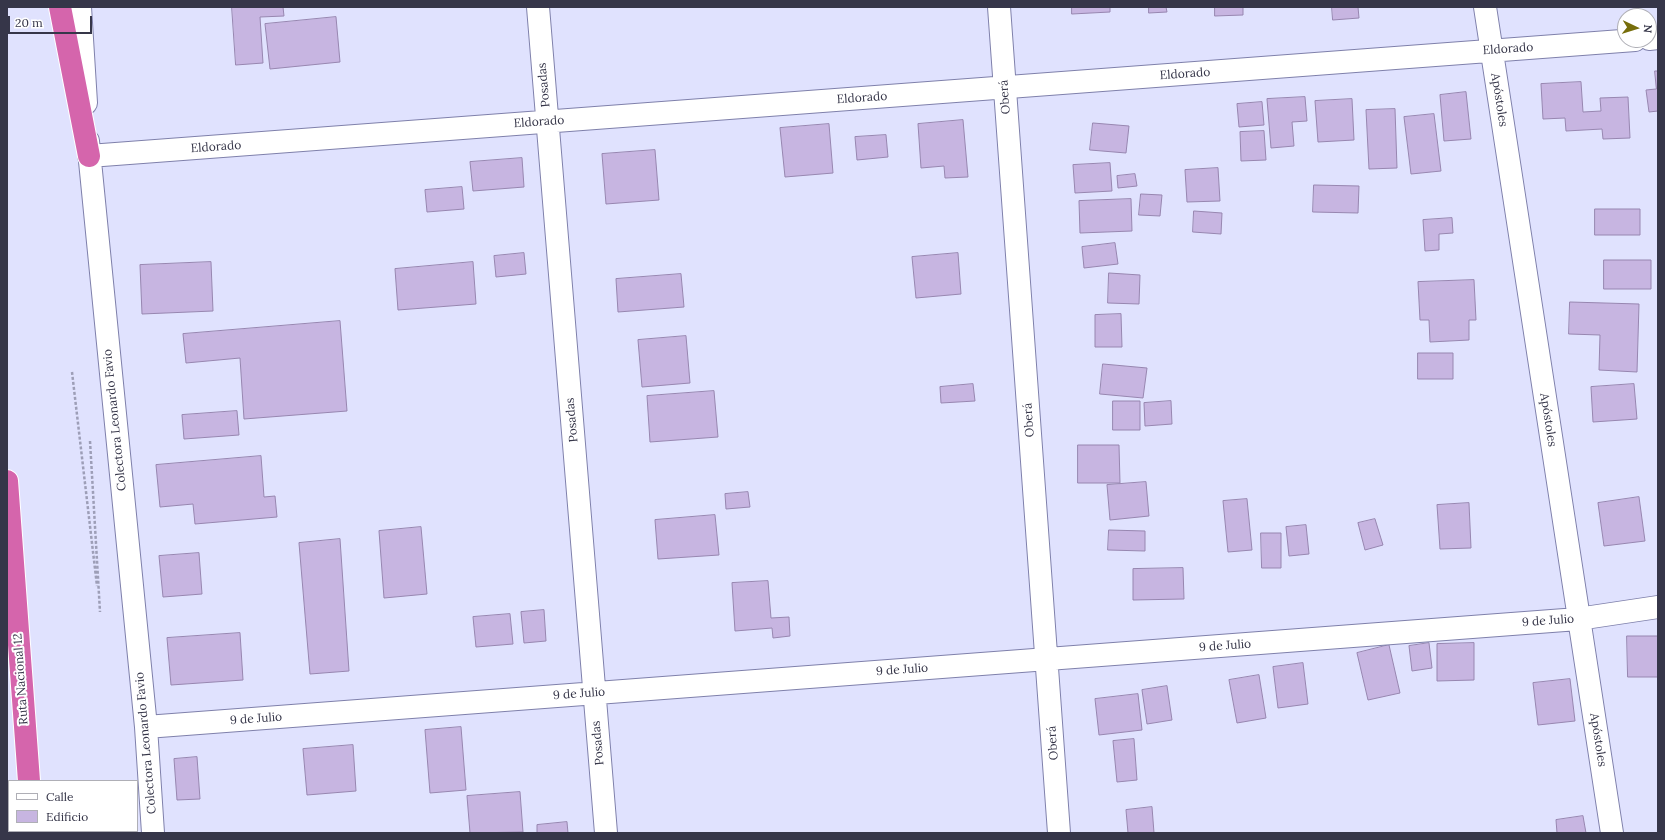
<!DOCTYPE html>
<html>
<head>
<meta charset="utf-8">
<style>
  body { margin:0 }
  #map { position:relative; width:1665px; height:840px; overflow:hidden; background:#e0e2fe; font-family:Lora,serif }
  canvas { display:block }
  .frame { position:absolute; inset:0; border:8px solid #363649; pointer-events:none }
  .legend { position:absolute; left:8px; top:780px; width:130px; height:52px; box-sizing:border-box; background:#fff; border:1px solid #afafb6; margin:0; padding:5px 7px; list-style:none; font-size:12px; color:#363649 }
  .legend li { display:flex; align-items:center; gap:8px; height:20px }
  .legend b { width:20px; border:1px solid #afafb6 }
  .north { position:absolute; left:1617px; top:8px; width:40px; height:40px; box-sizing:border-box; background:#fff; border:1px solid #afafb6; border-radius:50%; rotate:94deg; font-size:11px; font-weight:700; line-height:16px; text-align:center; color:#363649 }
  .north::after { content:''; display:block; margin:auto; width:14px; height:18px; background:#776e0b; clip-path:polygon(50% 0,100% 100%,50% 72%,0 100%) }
  .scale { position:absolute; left:8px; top:16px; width:84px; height:18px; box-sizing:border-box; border:2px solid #363649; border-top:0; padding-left:5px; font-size:12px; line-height:14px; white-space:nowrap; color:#363649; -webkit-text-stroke:3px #fff; paint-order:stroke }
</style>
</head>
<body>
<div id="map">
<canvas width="1665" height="840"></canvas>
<div class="frame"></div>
<ul class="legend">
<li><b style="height:5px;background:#fff"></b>Calle</li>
<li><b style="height:11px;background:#c7b5e1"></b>Edificio</li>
</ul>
<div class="north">N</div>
<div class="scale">20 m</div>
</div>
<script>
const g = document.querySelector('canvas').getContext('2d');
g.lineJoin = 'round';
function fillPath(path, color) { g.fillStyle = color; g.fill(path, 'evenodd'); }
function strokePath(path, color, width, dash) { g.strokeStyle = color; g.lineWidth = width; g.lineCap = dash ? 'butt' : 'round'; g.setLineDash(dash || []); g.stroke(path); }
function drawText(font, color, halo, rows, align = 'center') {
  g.font = font + ' Lora,serif'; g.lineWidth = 4; g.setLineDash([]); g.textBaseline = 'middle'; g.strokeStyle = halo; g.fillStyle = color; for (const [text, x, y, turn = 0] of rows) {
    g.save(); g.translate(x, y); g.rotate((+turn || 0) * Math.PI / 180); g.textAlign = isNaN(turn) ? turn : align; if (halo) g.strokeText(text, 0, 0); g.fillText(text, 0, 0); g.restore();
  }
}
const building = new Path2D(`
  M232,7H283L284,16L260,17L263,63L236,65Z
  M1072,7H1110V12L1072,14Z
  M1149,7H1166L1167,12L1149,13Z
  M1215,7H1243V15L1215,16Z
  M1332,7H1358L1359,18L1333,20Z
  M336,17L340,62L270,69L265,24Z
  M1655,71H1658V111L1649,112L1646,90L1656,89Z
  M1581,82L1583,112L1601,111L1600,98L1628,97L1630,138L1603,139L1602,129L1566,131L1565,118L1543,119L1541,84Z
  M1466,92L1471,139L1444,141L1440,95Z
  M1305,97L1307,121L1292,122L1294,146L1271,148L1267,99Z
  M1352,99L1354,140L1318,142L1315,101Z
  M1262,102L1264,125L1239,127L1237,104Z
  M1395,109L1397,168L1369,169L1366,110Z
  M1434,114L1441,171L1411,174L1404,117Z
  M963,120L968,177L945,178L944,166L921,168L918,124Z
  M1093,123L1129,126L1126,153L1090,150Z
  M829,124L833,173L785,177L780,128Z
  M1264,131L1266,160L1241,161L1240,132Z
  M886,135L888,157L857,160L855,137Z
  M655,150L659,200L606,204L602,154Z
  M522,158L524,187L473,191L470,162Z
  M1110,163L1112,191L1075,193L1073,165Z
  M1218,168L1220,201L1187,202L1185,170Z
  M1135,174L1137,186L1118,188L1117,176Z
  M1314,185L1359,186L1358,213L1313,212Z
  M462,187L464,209L427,212L425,190Z
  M1141,194L1162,195L1160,216L1139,215Z
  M1131,199L1132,231L1080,233L1079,201Z
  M1595,209H1640V235H1595Z
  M1194,211L1222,213L1221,234L1193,232Z
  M1452,218L1453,233L1439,234V250L1425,251L1423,220Z
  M1115,243L1118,264L1084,268L1082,247Z
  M524,253L526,274L496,277L494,256Z
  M958,253L961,294L916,298L912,257Z
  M1604,260H1651V289H1604Z
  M211,262L213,311L142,314L140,265Z
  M473,262L476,304L398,310L395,269Z
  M1109,273L1140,275L1139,304L1108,303Z
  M681,274L684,307L618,312L616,279Z
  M1474,280L1476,320H1469V340L1430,342L1429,320H1420L1418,282Z
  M1570,302L1639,304L1637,372L1599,370L1600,335L1569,334Z
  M1121,314L1122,347H1095V315Z
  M340,321L347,411L244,419L240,358L186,363L183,334Z
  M686,336L690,383L642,387L638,340Z
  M1418,353H1453V379H1418Z
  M1103,364L1147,368L1143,398L1100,394Z
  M973,384L975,401L941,403L940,387Z
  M1634,384L1637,419L1593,422L1591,387Z
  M714,391L718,437L650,442L647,396Z
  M1113,401H1140V430H1113Z
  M1171,401L1172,424L1145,426L1144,403Z
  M237,411L239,435L184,439L182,415Z
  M1078,445H1119L1120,483H1078Z
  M261,456L264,497L275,496L277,517L195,524L193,504L160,507L156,465Z
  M1146,482L1149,516L1110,520L1107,485Z
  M748,492L750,507L726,509L725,494Z
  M1639,497L1645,541L1604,546L1598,503Z
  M1247,499L1252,550L1228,552L1223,501Z
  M1469,503L1471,548L1440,549L1437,505Z
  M715,515L719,555L658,559L655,520Z
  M1375,519L1383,545L1365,550L1358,523Z
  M1306,525L1309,554L1289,556L1286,527Z
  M421,527L427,594L384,598L379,531Z
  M1109,530L1145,531V551L1108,550Z
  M1261,533H1281V568H1262Z
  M340,539L349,671L310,674L299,543Z
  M199,553L202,594L163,597L159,556Z
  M1183,568L1184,599L1133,600V569Z
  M768,581L771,618L789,617L790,636L773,638L772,628L735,631L732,583Z
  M544,610L546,641L524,643L521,612Z
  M510,614L513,644L476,647L473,617Z
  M240,633L243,680L171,685L167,638Z
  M1627,636H1658V677H1628Z
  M1429,643L1432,668L1412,671L1409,646Z
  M1474,643V680L1437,681V644Z
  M1389,645L1400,693L1368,700L1357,653Z
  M1303,663L1308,704L1278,708L1273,667Z
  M1259,675L1266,718L1237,723L1229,680Z
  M1570,679L1575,721L1538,725L1533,683Z
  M1167,686L1172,720L1147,724L1142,690Z
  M1138,694L1142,730L1099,735L1095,699Z
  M461,727L466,790L430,793L425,730Z
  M1134,739L1137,780L1117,782L1113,741Z
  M353,745L356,791L307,795L303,749Z
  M197,757L200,799L177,800L174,759Z
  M520,792L523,832L470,833L467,796Z
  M1152,807L1154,833H1128L1126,810Z
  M1583,816L1586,833H1557L1556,820Z
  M567,822L568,833H537V825Z`);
fillPath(building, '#c7b5e1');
strokePath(building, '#9786b0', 1);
const street = new Path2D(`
  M80,7L86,103
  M538,7L606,833
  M999,7L1059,833
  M1485,7L1612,833
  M1649,39L1658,38
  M88,141L146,727L153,833
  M89,156L1635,40
  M146,727L1578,619L1658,607`);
const highway = new Path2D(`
  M60,7L89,156
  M7,481L29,781
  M32,831V833`);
strokePath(street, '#7f80ab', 24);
strokePath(highway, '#fff', 24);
strokePath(new Path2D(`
  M72,372L97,586
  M90,441L100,612`), '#9d9eb7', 2.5, [3, 2]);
strokePath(street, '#fff', 22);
strokePath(highway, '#d565ac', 22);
drawText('12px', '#363649', '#fff', [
  ["Eldorado",1508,49,-4],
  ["Eldorado",1185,74,-4],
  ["Posadas",544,85,-95],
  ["Oberá",1005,97,-94],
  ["Eldorado",862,98,-4],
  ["Apóstoles",1499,100,81],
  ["Eldorado",539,122,-4],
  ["Eldorado",216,147,-4],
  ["Colectora Leonardo Favio",115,420,-96],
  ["Posadas",572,420,-95],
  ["Oberá",1029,420,-94],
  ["Apóstoles",1548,420,81],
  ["9 de Julio",1548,621,-4],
  ["9 de Julio",1225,646,-4],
  ["9 de Julio",902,670,-4],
  ["Ruta Nacional 12",21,679,-94],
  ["9 de Julio",579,694,-4],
  ["9 de Julio",256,719,-4],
  ["Apóstoles",1598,740,81],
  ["Colectora Leonardo Favio",146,743,-95],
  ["Posadas",598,743,-95],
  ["Oberá",1053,743,-94]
]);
</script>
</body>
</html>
